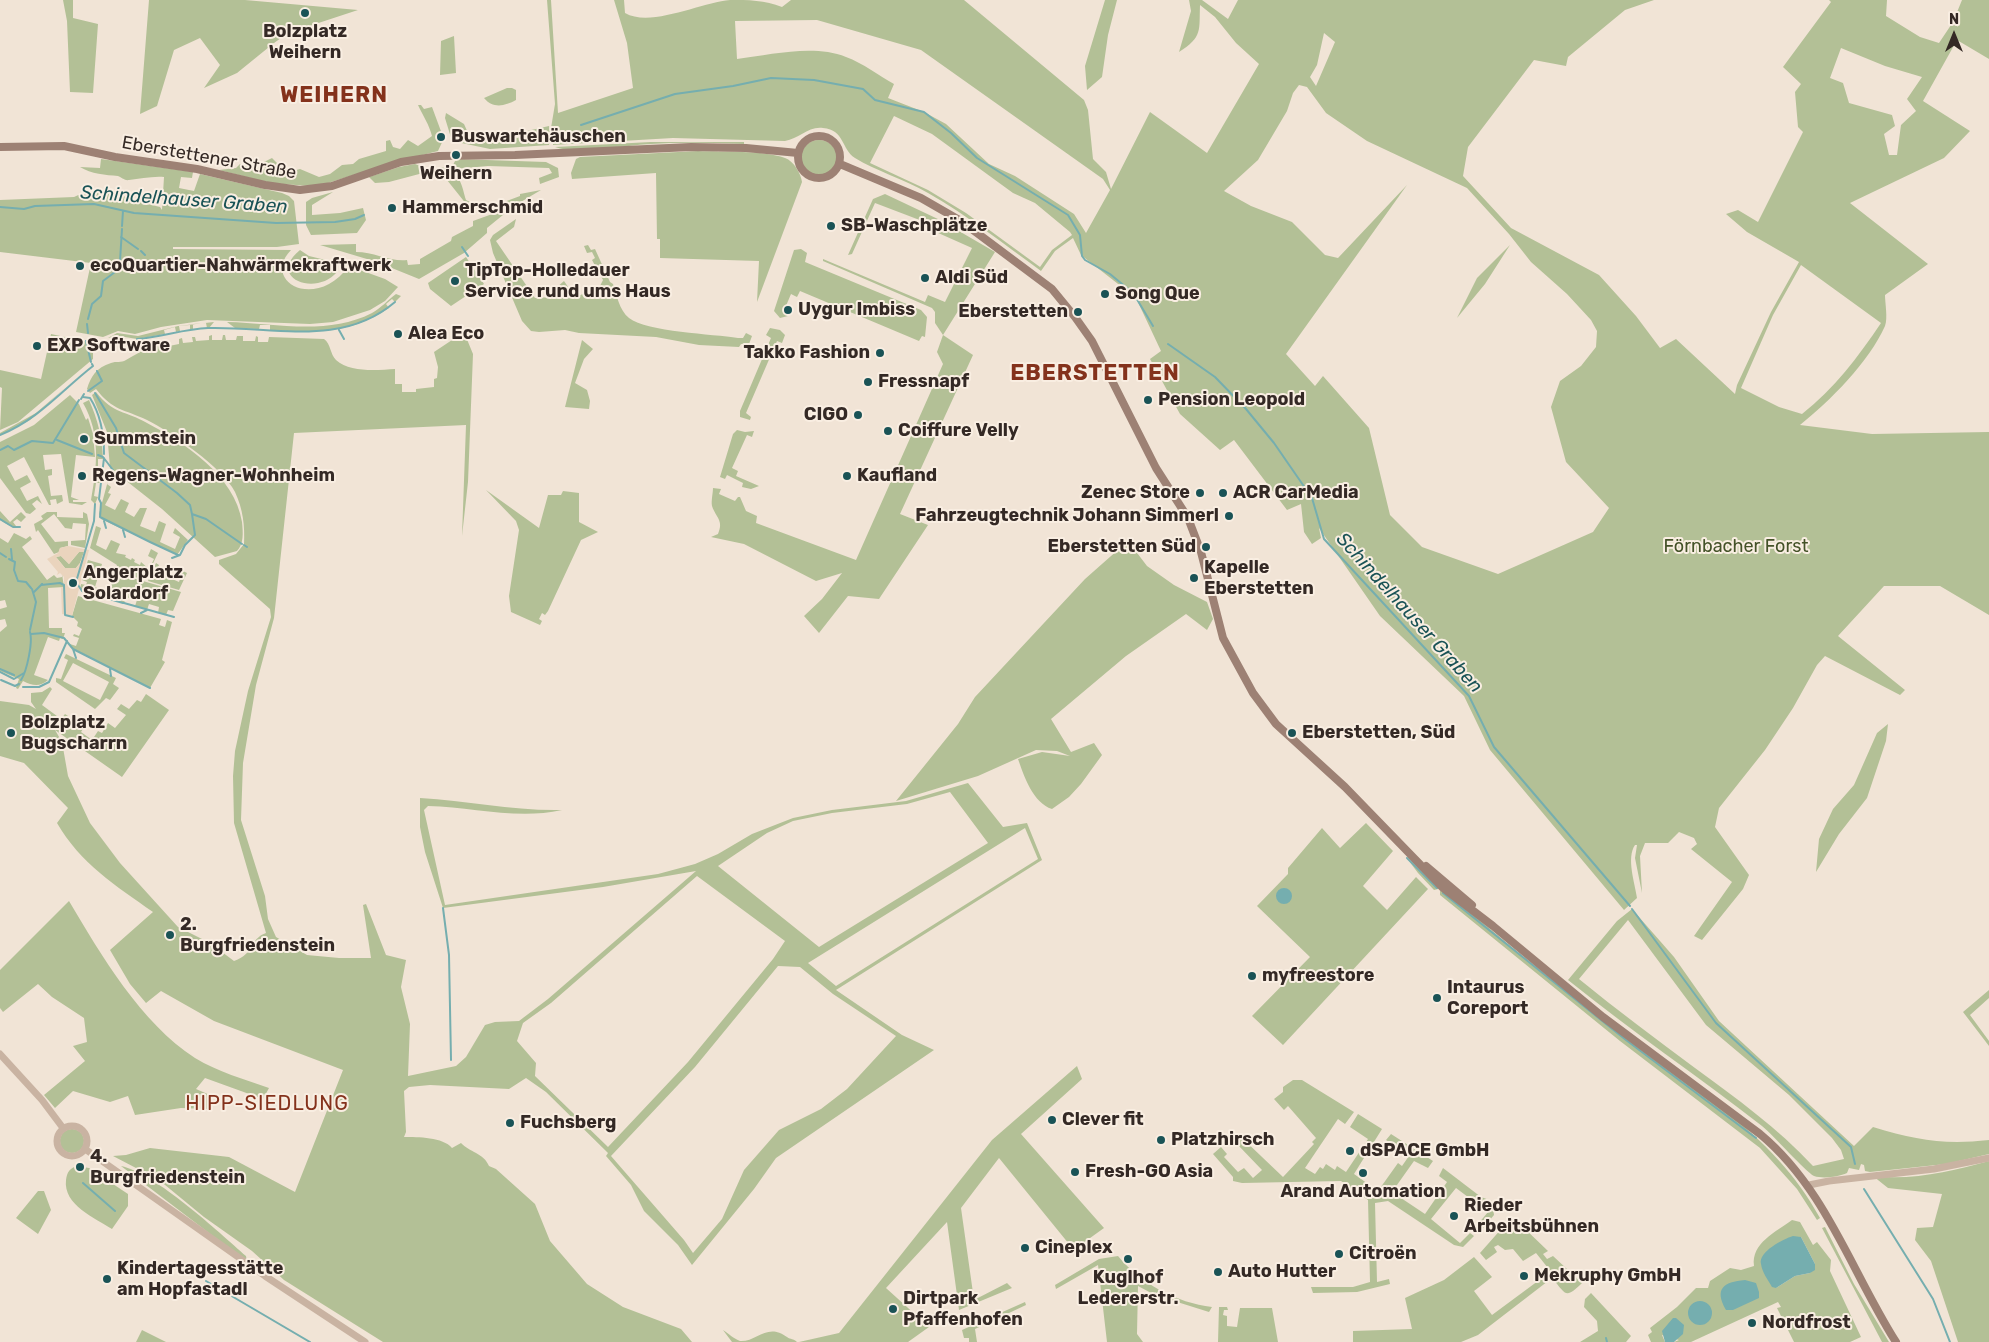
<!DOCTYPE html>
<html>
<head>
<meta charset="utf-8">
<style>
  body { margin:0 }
  #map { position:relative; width:1989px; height:1342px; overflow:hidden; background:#f1e4d6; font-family:Rubik,sans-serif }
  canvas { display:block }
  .north { position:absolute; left:1929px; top:10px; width:50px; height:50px; -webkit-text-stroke:4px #f9eee2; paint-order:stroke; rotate:0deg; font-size:14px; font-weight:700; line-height:20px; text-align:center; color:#342925 }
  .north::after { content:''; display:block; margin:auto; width:18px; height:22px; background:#342925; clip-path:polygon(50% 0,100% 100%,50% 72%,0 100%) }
</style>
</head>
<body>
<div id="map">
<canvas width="1989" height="1342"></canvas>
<div class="north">N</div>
</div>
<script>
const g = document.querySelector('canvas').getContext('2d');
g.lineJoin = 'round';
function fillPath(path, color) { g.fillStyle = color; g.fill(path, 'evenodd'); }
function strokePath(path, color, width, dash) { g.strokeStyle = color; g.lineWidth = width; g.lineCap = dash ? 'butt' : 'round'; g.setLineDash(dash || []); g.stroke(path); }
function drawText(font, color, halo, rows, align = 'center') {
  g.font = font + ' Rubik,sans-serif'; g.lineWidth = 4; g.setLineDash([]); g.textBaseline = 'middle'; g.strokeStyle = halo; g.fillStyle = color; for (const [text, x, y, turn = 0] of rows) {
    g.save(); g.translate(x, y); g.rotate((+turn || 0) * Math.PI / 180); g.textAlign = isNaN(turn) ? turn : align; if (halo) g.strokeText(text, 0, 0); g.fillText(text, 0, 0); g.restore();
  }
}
fillPath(new Path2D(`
  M63,0H73V18L98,24L93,93L70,92L67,21Z
  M149,0H245L358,10L288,33L274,43L237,73L204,88L220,65L200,38L174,50L157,106L140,114Z
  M547,0H551L558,113L633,88L627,43L614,0H624L625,13C651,28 702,2 730,0C748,0 765,0 782,7L791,0H964L1084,100L1088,110L1093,159L1106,172L1111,189L1150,112L1207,153L1259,64L1236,43L1215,17L1200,5C1199,30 1203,37 1179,52L1191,11L1189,0H1202L1228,19L1238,0H1654L1625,10L1568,57L1566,66L1534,60L1468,147L1463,176L1511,228L1599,275L1636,316L1660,348L1676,339L1735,394L1737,385L1771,312L1799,262L1747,232L1726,214L1738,210L1758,222L1803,132L1798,127L1795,92L1801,84L1783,67L1831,2L1829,0H1887L1886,16L1920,37L1939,43L1953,22L1962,0H1989V59L1957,40L1923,101L1970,131L1944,158L1850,203L1928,264L1885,295C1885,303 1888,318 1885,326C1869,362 1830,401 1800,425L1872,434L1989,432V615L1940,586H1884L1838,636L1905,690L1900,695L1825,656L1817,665L1793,708L1765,750L1719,808L1715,827L1749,875L1743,889L1702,940L1694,936L1732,882L1691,849L1697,844L1694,838L1679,832L1668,843H1645L1640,856L1642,893L1635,858L1637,845H1635C1626,858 1635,883 1637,898L1624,910L1490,750L1464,696L1380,616L1319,528L1321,538L1312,544L1304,532L1301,504L1287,510L1234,440L1220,450L1180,414L1150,359L1161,351L1136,298L1081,255L1073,238L1055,251L1041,271C1004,244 968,216 928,193C904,179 876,171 855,158C841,149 845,130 823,128C808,126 799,139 785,141L673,138L553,145V137H550L549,145L490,149L452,141L445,118L446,113L464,124L468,133L499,139L518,138L527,131L549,126L550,134L555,104ZM817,20L921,50L1103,179L1110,190L1086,233L1074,214L1015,176L989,164L946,124L924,112L888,98L894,84C879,76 863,63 846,57C813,44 771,55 737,59L735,21ZM1324,33L1335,42L1316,86L1310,77L1317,65ZM1841,48L1885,66L1922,77L1907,99L1916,111L1901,125L1897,155H1889L1884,134L1895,126L1892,115L1849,103L1843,83L1830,78ZM1299,85L1307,87L1326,113L1367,141L1467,188L1509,234L1531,262L1567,294L1591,320L1597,331L1596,347L1581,366L1560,381L1551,407L1566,462L1609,508L1593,532L1498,574L1422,547L1390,515L1369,428L1323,376L1315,386L1286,354L1407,185L1338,258L1325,255L1292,222L1251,206L1224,191L1258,160L1287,111L1293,93ZM894,116L932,134L1013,193L1035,203L1070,232L1072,235L1052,250L1040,267L966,213L928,190L870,163ZM1801,265L1881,323C1858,357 1834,389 1802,414L1779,407L1741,388L1773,315Z
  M1105,0H1117L1108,35L1102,77L1087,90L1085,66Z
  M454,36L456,73L440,75L441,41Z
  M507,88H512L516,90V100C505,106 493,109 484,98Z
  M418,105H421L424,109L432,107L442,134L439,135L440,139L444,138L438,151L391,163L328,183L309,186L270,183L219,170L236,168L240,164L265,169L264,162L272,158L278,164L276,168L289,172L300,169L319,177L330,174L342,165L353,164L359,159L386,151V141L390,140L393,147L400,149L408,140L418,146L432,136C429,124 423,116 418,105Z
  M801 158a18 18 0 1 1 36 0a18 18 0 1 1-36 0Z
  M651,142H744V144C713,143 682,142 651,144C626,145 577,155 555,147Z
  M698,151C722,152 763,150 785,158C794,161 801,174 802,182L757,302L759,261L660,258V239H657L656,173L572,179L571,173L576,159L580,157Z
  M101,159L193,172L192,178L181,177L179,188L194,191L200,174L282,193L289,196L294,201L299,244L277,247H173V249L291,250C261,281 315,312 349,266L385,279L398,287L385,301L370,310L333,322L310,324L207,320L161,327L135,334L118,331L103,337L76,332L91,263L0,252V200L74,197L85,192L98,190L118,192L128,199L160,207L162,210L164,177C152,176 140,179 129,180C125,181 121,177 118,176C106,175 91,174 80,167L100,168Z
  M456,159L546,162L558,168L559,177L540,184L539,178L552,173L549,168L488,166L454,169L453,165Z
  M415,164L423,167V173L389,182L375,183L369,177L399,167Z
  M440,167C461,170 462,187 466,200L470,202L467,205L443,175Z
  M541,190L514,206L487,228V233L464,253L419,279L377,262L320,245L356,244V252C374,252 391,262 407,260L408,265L420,264V259L451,241L452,237L473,226V221L506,209L504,202L520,196V194Z
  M333,192L312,205V215L340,213L363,208L366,220L357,233L311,235L306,225V202L312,198Z
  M885,194L940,220L995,252L943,335L973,355L900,514L928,525L879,599L848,596L819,633L804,616L822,599L842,573L816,581L744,544L711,537L718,534C724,520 716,518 712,506C711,501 713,493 713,488L721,489L719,494L735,501L738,497H740L746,511L757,516L756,523L856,560L943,364L937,352L943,335L935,323V312L932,308L823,261V259L925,302L928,295L945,302L972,248L936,232L938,227L875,203L852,254L848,255L873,199Z
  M516,219L514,227L496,241L535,298L553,297L556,288L564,281L575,297L599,288L603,280L592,260L595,258L592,252L587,253L584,246L588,245L591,250L595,249L610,282L613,284C617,295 619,310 629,318C647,332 713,334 738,338H743L746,333L752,336L749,344H741L739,347L699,345L656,337L579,333L565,330L539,332L531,331L522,321L493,253L490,240L493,235Z
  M1510,245L1485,284L1457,318L1477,278Z
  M801,249L807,253L805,262L921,310L927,317L925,337L922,336L919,341L800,291L797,297L791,294L783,313L788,316L780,318L774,311L794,250Z
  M300,250L309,256L338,263L337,272C316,297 266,278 300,250Z
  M466,257L484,284L451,306L430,289L428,283Z
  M396,294L401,296L395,302L392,299L386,304L389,308C351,334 314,333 270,330V325H260L259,329L235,328L227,322C275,323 327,336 372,313C381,308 388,300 396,294Z
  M214,322L209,328H207L206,323L193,324V329H190V325L179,326L180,331L176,332L175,327L164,330L165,334L137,339L119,336L108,338L117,333L138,336L178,326Z
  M770,328L780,330L785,335L782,343L777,341L746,413L751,417L750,420L740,417V411L771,338L766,335Z
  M459,331L466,337L473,354L468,482L462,536L466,425L294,433L274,618L256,685L243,763L241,820L265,896L268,919L276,937L307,955L339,958H371L363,905L366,904L386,955L406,960L401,987L410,1024L408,1076L456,1066L466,1057L485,1025L495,1022L519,1021L548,999L696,871L603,887L443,908L425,852L420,827V798C468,801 514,811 562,810C517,820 473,807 428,806L424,810L445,905L658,874L695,864L718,854L752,834L793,818L832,810L906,801L968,783L1003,827L1027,823L1042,860L836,990L902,1035L934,1050L776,1158L754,1189L692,1265L678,1245L644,1211L631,1185L606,1156L608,1153L546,1092L526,1078L509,1089L430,1085L409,1087L404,1091L406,1132L404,1137C418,1137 443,1137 452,1148L461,1143C469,1152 484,1153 489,1166L496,1169L535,1204L550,1241L587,1284L623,1307L681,1329L692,1342H383L284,1280L252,1251L204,1217L159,1180L113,1156L126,1155L150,1148L229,1157L295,1192L343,1070L214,1021L161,991L146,1003L130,984L110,950L153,912C116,886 80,863 57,823L68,808L24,763L0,756V701L29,705L36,709L31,702V693L42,692L50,687L52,689L42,705L61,719L65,714L68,716L64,722L75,729L80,723L85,726L81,732L92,740L98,731L102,733L108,723L115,728L126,715L117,709L121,704L129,709L137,700L141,702L146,694L169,710L122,777L55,730L62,742L68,776L90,823L120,863L178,927L210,943L234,961C256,953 249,939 266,933L234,823L233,776L235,751L248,691L271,617L270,609L219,564V560L236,554L244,544C245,526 243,509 235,492C223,468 171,432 147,420C124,409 113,411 96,389L90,393L87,389C91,376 96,368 111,363C116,361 121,363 126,360C140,352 152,345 168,341L169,346L179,344V339L182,338L183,343L193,342L192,337H195L196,341L209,340V336L212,335V340H222L223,335H225L226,340H236L237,336H243V341H255L256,336L258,337V342H268L269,337L324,339C331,344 330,354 336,360C350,373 378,370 395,369V384H402V392H416V389L434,387V379L437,378L438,367L434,352L452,340ZM950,792L988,843L819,947L718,866L767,833L793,821L832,813L907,804ZM1025,828L1038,859L836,986L808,963ZM697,876L785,941L773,959L688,1062L608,1147L535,1076L536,1063L517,1041L523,1023L551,1003ZM778,966L800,967L833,994L896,1036L847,1089L821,1109L779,1130L744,1170L722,1219L693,1253L684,1240L611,1156L695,1067Z
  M51,334L93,343V359L18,422L0,430L2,388L0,387V370L41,379Z
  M582,340L593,349L584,359L575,383L587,390L590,401L589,409L565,407Z
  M65,388L30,420L0,435V433L36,413Z
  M96,392C114,415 125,410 147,423C185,443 235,476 242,522C243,533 244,543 237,551L215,557L162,509L110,468L107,432L92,395Z
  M70,395L79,404L86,420L88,418L93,434L95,457L76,455L71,497L79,500H73V502H87L82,505L69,503L61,454L43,455L45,470L52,469V475L48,476L51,496L62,495L63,501L57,504L56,499L50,500L51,505H49L24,457L7,466L15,481L27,475L31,482L20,488L27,501L38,496L42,504L37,500L32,504L36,509L30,514L26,513L0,478V442L34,425Z
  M89,400C98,420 102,437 103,459H98V466L102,467V470L97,469L96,480L101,481V483H96L94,496L98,497L95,504L91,500C97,467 101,434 83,403Z
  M737,430L745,432L754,431L752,437L747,435L732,468L738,471L736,476L759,486L751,489L742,487L743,483L727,475L725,479L720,477L733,434Z
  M109,477H112L107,484L111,487L108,493L111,494L105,505L115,510L121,499L129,503L125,512L134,517L140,508H147L140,526L155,532L159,521L166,524L160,542L175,549L180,537L173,533L175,528L188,540L177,555L101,519L99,514Z
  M486,490L539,528L548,495H561L563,491L579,493V522L598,532L581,540L548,611L545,615L542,613L539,619L542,621L540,625L511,612L509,596L519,530L516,521Z
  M0,511L10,522L21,512L26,517L21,522L17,519L13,522L16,526H10L0,520Z
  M47,512H57V517L83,518V512L87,514L89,524L85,548L71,545V541L85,540L86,524L73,523L72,529L65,528L54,514L41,524L55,542L68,541V546L60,548L59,552L54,554L38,530L36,532L34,524L43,519L41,516Z
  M96,526L101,528L96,545L106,550L111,540L120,544L116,553L126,555L125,557L131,560L132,558L135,560L134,562L140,565L141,562L149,569L154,559L148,556L151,549L158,553L145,580L115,571L117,565L90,548Z
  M14,533L26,539L30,536L32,539L22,547L47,580L54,575L57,578L62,577V574L64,587L48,588L49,628H62V633H65L63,639L60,638L59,641L48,637L34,675L48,680C40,687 33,686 23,681L18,689L16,688L19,679L0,671V632L7,626L5,619L0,620V609L7,607L5,600L0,601V538L8,543Z
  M1128,541L1147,566L1174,585L1207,602L1213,619L1207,630L1186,614L1126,656L1051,719L1071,752L1094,743L1102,755L1081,784L1069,797L1052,809C1033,803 1024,776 1018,759L1042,752L1070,756L1057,751L1036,750L978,776L896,801L958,724L975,697L1085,579Z
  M79,552H84L80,563L76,568H65L56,557L61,556L69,564Z
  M88,560L102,564L95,587L102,590L100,596L80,589L81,584L86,585L87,582L82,580V578L89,579L91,572L85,570Z
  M156,563L159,565L156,572L179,582L183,571L187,573L179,590L148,581Z
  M115,573L181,592L173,611L168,610L166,615L158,613L159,607L149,604L147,610L135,606L137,600L126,597L124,603L112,599L113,594L109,593Z
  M78,596L161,619L159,625L165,627L167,620L172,622L162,660L165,662L150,688L70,647V644L76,646L79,638L73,636L74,634L79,636L82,629L77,626L78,622L72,616Z
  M66,654L116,678L113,684L119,688L110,700L106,698L95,709L56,682V678L61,679L68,660L64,658ZM73,663L109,682L100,700L63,681Z
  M1888,724L1886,741L1867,798L1839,834L1816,872L1819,839L1833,809L1854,785L1877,733Z
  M1366,823L1393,851L1363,886L1387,910L1416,877L1428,889L1283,1045L1252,1016L1310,957L1257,906L1288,874V868L1322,828L1340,848Z
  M1406,857L1438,888V889L1434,890L1418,873Z
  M1443,890C1498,935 1552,982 1609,1025C1684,1082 1775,1133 1820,1218L1817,1220L1797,1189L1760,1148L1620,1041L1440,895V891Z
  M69,901C101,955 141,1023 195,1058C218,1072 244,1079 269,1088L263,1099L205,1078L196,1089L210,1095L208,1109L181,1108L135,1115L128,1096L110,1102L73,1091L55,1108L44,1095L85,1061L73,1046L87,1042L84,1018L52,997L38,984L3,1012L0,1008V970Z
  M1632,909L1674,957L1719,1021L1854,1146L1873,1127C1916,1140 1944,1145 1989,1140V1154L1946,1164L1870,1172L1865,1171L1864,1165L1861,1164L1859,1170L1849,1168L1847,1173C1838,1177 1823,1179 1814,1176C1806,1172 1773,1135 1762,1126C1698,1076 1631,1031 1568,980L1617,921ZM1628,920L1706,1025L1789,1095L1832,1138L1841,1150L1844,1159L1813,1166C1778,1128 1737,1099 1695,1068C1656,1039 1617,1010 1579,979Z
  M1989,990V998L1970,1015L1989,1041V1046L1963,1012Z
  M1077,1066L1082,1079L1021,1134L1104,1228L1072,1251L1068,1245L1069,1244L999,1158L961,1208L974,1300L1007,1283L1012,1288L959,1310L947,1222L886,1288L929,1327L908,1342H799L839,1333L992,1140Z
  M1293,1080H1302L1354,1112L1345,1124L1338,1119L1305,1168L1315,1174L1320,1167L1323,1169L1326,1164L1335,1170L1337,1166L1346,1172L1368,1139L1350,1127L1358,1114L1382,1129L1354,1174L1378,1191L1398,1163L1402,1166L1409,1156L1386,1140L1391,1134L1433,1161L1428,1168L1414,1161L1392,1192L1425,1214L1447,1182L1439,1176L1443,1168L1481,1197L1492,1201L1494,1215L1483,1228L1478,1224L1488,1212L1456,1188L1431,1219L1460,1243L1470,1233L1474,1236L1463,1247L1454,1245L1388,1201L1375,1203L1377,1282L1389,1279L1390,1284L1357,1292L1313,1293L1311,1287H1353L1370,1282L1368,1200L1341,1181L1242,1183L1233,1181V1177L1213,1154L1221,1147L1227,1154L1224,1157L1238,1172L1244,1168L1253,1178L1262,1170L1237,1144L1240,1136L1283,1177L1314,1144L1312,1142L1316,1138L1288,1106L1284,1110L1274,1099L1283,1092V1087Z
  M60 1141a12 12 0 1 1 24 0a12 12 0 1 1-24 0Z
  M1989,1161V1342H1958L1931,1261L1915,1240L1917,1228L1933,1227L1942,1194L1888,1188L1873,1176C1911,1181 1953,1171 1989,1161Z
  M77,1166L89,1168L128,1194V1206L112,1229C95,1218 63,1205 66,1180C67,1172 70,1168 77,1166Z
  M121,1166C155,1173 219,1232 246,1256L247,1262Z
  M38,1191H44L51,1210L38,1234L16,1218Z
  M1792,1220L1800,1222L1813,1245L1817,1242L1831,1260L1830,1271L1861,1337L1850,1342H1794L1777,1308L1781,1307L1778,1302L1691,1342H1674L1679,1340L1662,1335L1665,1342H1651L1648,1335L1652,1332L1650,1328L1677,1307L1696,1288H1708L1710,1281L1730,1268L1741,1270L1754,1266C1751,1243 1776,1232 1792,1220ZM1801,1237L1815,1264L1810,1273L1795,1276L1776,1288Z
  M1511,1222L1522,1226L1548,1251L1543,1254L1547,1259L1553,1256L1582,1283C1565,1300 1566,1294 1552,1278L1478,1335L1461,1342H1353V1331L1412,1329L1405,1298L1444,1280L1474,1257L1492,1277L1474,1291L1492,1315L1542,1278L1540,1275L1548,1268L1536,1253L1523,1261L1513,1249L1505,1250L1498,1245L1494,1247L1497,1252L1486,1260L1480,1253L1503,1227Z
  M1825,1227L1854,1284L1889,1342H1882L1822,1228Z
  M1118,1256C1140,1283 1177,1303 1212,1307L1209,1312L1155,1295L1138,1286L1137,1334L1143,1342H1107L1098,1265L1056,1289L1055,1285L1099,1259Z
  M1591,1293L1631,1336L1626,1342H1580L1598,1331L1597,1321L1584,1307L1585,1299Z
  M1025,1302L1026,1305L975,1329L977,1342H969V1338H964L962,1330Z
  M1219,1307H1227L1228,1310H1224L1223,1315L1227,1316V1326L1237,1327L1240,1308H1272L1278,1342H1218Z
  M142,1330L166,1342H136Z
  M723,1330C728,1333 734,1339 740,1341C757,1342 767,1322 787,1337C791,1340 793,1338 797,1342H732Z`), '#b3c096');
fillPath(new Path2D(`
  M68,546L89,550L72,616L62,614L61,587H64V577L60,573L57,575L58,572L47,559L58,553L60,548ZM79,552H84L80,563L76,568H65L56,557L61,556L69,564Z`), '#ead4bd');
fillPath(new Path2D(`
  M1276 896a8 8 0 1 1 16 0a8 8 0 1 1-16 0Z
  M1793,1236L1801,1237L1815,1264V1270L1810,1273L1795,1276L1776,1288L1772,1287C1768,1280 1762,1272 1761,1264C1758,1252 1783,1239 1793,1236Z
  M1745,1280L1756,1283L1759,1292V1298L1733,1310H1726C1714,1289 1723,1282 1745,1280Z
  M1688 1313a12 12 0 1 1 24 0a12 12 0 1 1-24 0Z
  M1673,1318H1676L1684,1325L1683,1334L1674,1342H1665L1662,1331Z`), '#75aeaf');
strokePath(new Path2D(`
  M581,125L675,94L733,86L771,78L814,80L863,89L875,100L924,112L951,133L977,158L1068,215L1080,235L1082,256L1085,260L1110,274L1127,288L1135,296L1153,326
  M0,207L24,209L35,206L94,204L134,213L276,223L335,222L355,219L364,215
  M122,226L123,211
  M121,237L138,249
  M462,247L468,256
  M141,251L145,255
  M120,261L122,229
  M88,319L92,304L101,296L103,281L119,269L120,265
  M87,324L88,333
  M339,330L344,339
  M137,339C161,337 184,329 208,328C273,326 341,348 395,302
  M86,341L91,362
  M1168,344L1215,377L1246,409L1274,443L1312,498L1324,539L1469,696L1494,747L1630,906
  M88,391L102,381L97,371
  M95,393L116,428L124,453L177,493L190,505L192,514L206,519L242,544
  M83,397L90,398C101,415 104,435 104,454
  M81,399L84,394
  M0,435C38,420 62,390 93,366L92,364
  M57,440L92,454
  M0,450L8,446L14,450L32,441L53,443L79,400
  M98,455L103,457L113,470L112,477
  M104,458L99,499L101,503L100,517L150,542
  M95,504L94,521L76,582L82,591L123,603
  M0,519L13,527H20
  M104,521L106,528
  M123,530L125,537
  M150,542L178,555
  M244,545L247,547
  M11,549L12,559
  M0,553L6,557
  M172,558L180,555L185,545L195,535L192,514
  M9,559L15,562L14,570L18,581L26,582L31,588
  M41,585L60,583L64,585L65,615L73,617
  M34,592L42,584
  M124,603L174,617
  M141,613L147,610
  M30,630L36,602L32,589
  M31,634L44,633L64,638L73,649L150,688
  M73,649L76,658
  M0,669L14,675
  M110,669L111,676
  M0,672L14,679L24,673
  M1,680L15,686L19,684
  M21,680C27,671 33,642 30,632
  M23,687H39L49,682L67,641
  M1407,858L1437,888
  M1443,893L1626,1040L1756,1138
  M443,908L449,955L451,1060
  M1632,909L1716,1023L1851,1147L1855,1164
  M83,1183L115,1211
  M1864,1189L1933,1299L1950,1342
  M206,1281L310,1342
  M1606,1338L1607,1342`), '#75aeaf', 2);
strokePath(new Path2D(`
  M0,1054L42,1100L63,1128
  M57 1141a15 15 0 1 1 30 0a15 15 0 1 1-30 0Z
  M85,1149L265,1276L365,1342
  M1809,1185L1829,1181L1934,1169L1989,1158`), '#c9b3a2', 7);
strokePath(new Path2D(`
  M798 157a21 21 0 1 1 42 0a21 21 0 1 1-42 0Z
  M0,147L64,146L115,157L197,169L265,185L300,190L332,186L401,162L439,156L515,155L691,147L746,148L798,153
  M840,164L921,198L961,221L1052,289L1075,317L1092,341L1156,468L1188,518L1201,552L1223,638L1253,693L1276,724L1345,787L1442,887L1493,926L1603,1017L1760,1134C1826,1189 1851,1271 1896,1342
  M1426,866L1472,905`), '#9d8174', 8);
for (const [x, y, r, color] of [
  [305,13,5,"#1a5356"],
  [441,137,5,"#1a5356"],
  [456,155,5,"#1a5356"],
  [392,208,5,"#1a5356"],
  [831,226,5,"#1a5356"],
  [80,266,5,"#1a5356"],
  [925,278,5,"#1a5356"],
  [455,281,5,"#1a5356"],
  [1105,294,5,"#1a5356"],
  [788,310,5,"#1a5356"],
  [1078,312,5,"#1a5356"],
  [398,334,5,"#1a5356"],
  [37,346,5,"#1a5356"],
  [880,353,5,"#1a5356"],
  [868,382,5,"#1a5356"],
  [1148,400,5,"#1a5356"],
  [858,415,5,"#1a5356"],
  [888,431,5,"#1a5356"],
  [84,439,5,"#1a5356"],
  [82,476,5,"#1a5356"],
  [847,476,5,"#1a5356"],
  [1200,493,5,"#1a5356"],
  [1223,493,5,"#1a5356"],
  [1229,516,5,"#1a5356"],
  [1206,547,5,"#1a5356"],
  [1194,578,5,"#1a5356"],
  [73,583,5,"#1a5356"],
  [11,733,5,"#1a5356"],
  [1292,733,5,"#1a5356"],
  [170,935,5,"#1a5356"],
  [1252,976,5,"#1a5356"],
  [1437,998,5,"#1a5356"],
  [1052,1120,5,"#1a5356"],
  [510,1123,5,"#1a5356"],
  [1161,1140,5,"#1a5356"],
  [1350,1151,5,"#1a5356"],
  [80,1167,5,"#1a5356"],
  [1075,1172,5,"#1a5356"],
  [1363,1173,5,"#1a5356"],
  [1454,1216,5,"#1a5356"],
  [1025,1248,5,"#1a5356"],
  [1339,1254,5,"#1a5356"],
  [1128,1259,5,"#1a5356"],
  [1218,1272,5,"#1a5356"],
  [1524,1276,5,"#1a5356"],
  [107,1279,5,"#1a5356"],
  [893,1309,5,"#1a5356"],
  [1752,1323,5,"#1a5356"]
]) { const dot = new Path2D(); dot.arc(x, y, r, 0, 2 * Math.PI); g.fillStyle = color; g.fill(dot); strokePath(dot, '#f9eee2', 2); }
drawText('bold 18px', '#342925', '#f9eee2', [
  ["Bolzplatz",305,32,"center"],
  ["Weihern",305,53,"center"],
  ["Buswartehäuschen",451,137],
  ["Weihern",456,174,"center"],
  ["Hammerschmid",402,208],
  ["SB-Waschplätze",841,226],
  ["ecoQuartier-Nahwärmekraftwerk",90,266],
  ["TipTop-Holledauer",465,271],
  ["Service rund ums Haus",465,292],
  ["Aldi Süd",935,278],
  ["Song Que",1115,294],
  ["Uygur Imbiss",798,310],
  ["Eberstetten",1068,312,"right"],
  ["Alea Eco",408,334],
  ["EXP Software",47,346],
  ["Takko Fashion",870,353,"right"],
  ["Fressnapf",878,382],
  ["Pension Leopold",1158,400],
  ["CIGO",848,415,"right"],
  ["Coiffure Velly",898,431],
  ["Summstein",94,439],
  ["Regens-Wagner-Wohnheim",92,476],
  ["Kaufland",857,476],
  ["Zenec Store",1190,493,"right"],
  ["ACR CarMedia",1233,493],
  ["Fahrzeugtechnik Johann Simmerl",1219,516,"right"],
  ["Eberstetten Süd",1196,547,"right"],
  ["Kapelle",1204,568],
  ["Eberstetten",1204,589],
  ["Angerplatz",83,573],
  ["Solardorf",83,594],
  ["Bolzplatz",21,723],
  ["Bugscharrn",21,744],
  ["Eberstetten, Süd",1302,733],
  ["2.",180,925],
  ["Burgfriedenstein",180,946],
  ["myfreestore",1262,976],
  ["Intaurus",1447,988],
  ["Coreport",1447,1009],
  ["Clever fit",1062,1120],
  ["Fuchsberg",520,1123],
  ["Platzhirsch",1171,1140],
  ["dSPACE GmbH",1360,1151],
  ["4.",90,1157],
  ["Burgfriedenstein",90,1178],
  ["Fresh-GO Asia",1085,1172],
  ["Arand Automation",1363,1192,"center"],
  ["Rieder",1464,1206],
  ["Arbeitsbühnen",1464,1227],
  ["Cineplex",1035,1248],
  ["Citroën",1349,1254],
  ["Kindertagesstätte",117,1269],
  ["am Hopfastadl",117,1290],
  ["Auto Hutter",1228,1272],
  ["Mekruphy GmbH",1534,1276],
  ["Kuglhof",1128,1278,"center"],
  ["Ledererstr.",1128,1299,"center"],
  ["Dirtpark",903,1299],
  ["Pfaffenhofen",903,1320],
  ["Nordfrost",1762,1323]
], 'left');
drawText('18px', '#342925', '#f9eee2', [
  ["Eberstettener Straße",209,158,10]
]);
drawText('18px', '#445228', '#f9eee2', [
  ["Förnbacher Forst",1736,547]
]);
drawText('italic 19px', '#1a5356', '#f9eee2', [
  ["Schindelhauser Graben",184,200,4],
  ["Schindelhauser Graben",1409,613,48]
]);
g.letterSpacing = '1px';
drawText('20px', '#84321c', '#f9eee2', [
  ["HIPP-SIEDLUNG",267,1104]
]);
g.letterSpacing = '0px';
g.letterSpacing = '1px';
drawText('bold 22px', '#84321c', '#f9eee2', [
  ["WEIHERN",334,96],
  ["EBERSTETTEN",1095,374]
]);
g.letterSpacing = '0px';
</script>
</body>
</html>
